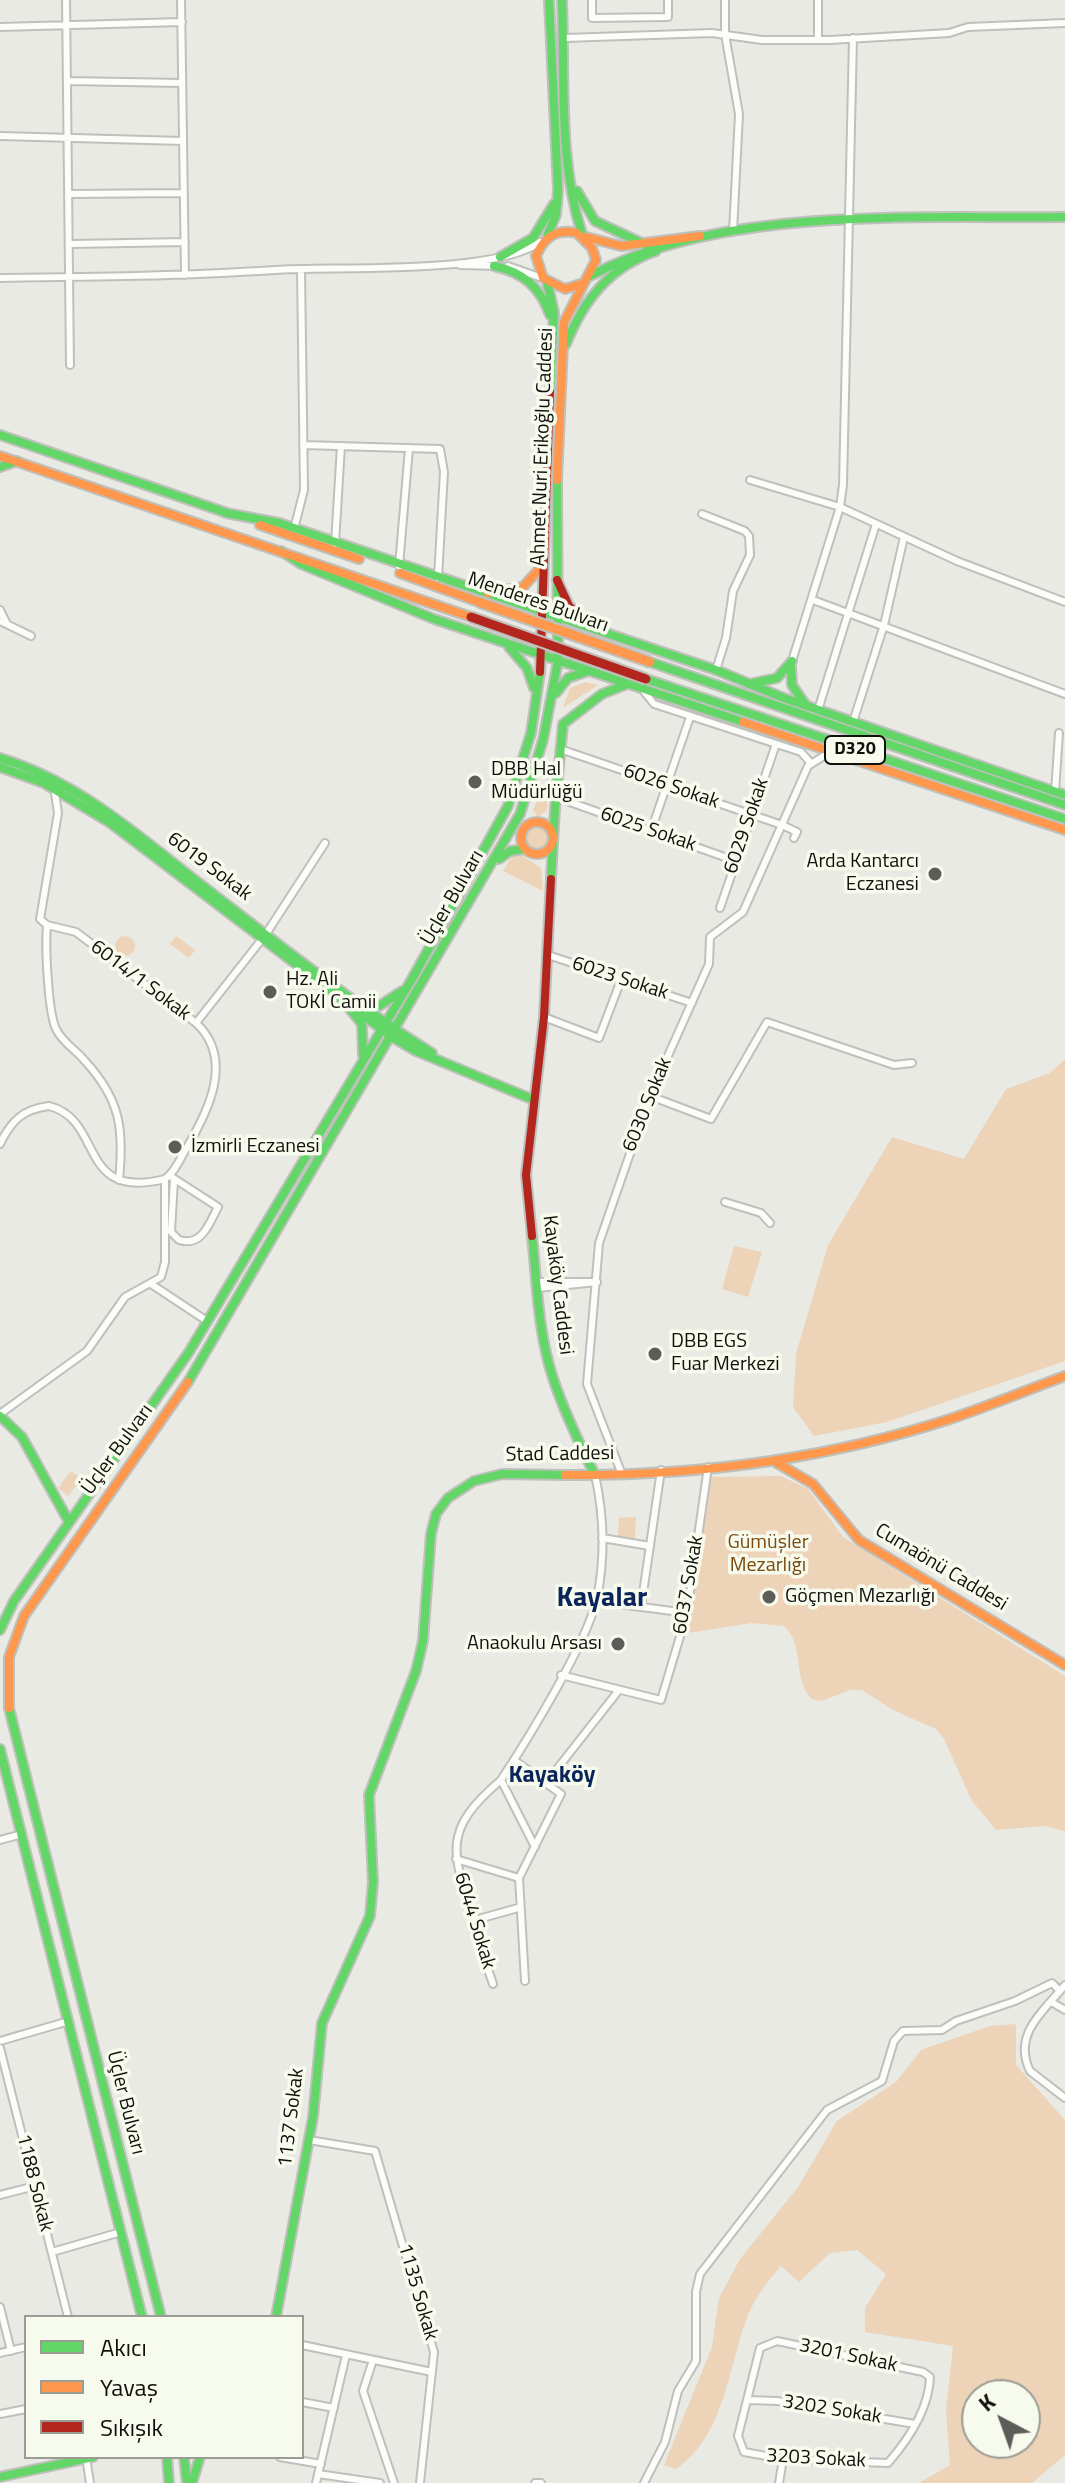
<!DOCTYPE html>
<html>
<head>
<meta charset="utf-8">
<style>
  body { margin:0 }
  #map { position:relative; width:1065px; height:2483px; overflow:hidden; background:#e9eae4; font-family:"Titillium Web",sans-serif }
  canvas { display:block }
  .legend { position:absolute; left:24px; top:2315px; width:280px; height:144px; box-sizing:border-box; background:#f7fbee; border:2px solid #9b9d94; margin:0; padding:10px 14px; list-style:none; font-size:24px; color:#10110c }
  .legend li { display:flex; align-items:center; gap:16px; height:40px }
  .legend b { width:40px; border:2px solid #9b9d94 }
  .north { position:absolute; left:961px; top:2379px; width:80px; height:80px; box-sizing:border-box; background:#f7fbee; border:2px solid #9b9d94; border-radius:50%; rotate:319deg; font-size:22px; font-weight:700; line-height:32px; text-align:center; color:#10110c }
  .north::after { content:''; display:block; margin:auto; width:28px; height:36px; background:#5c5d58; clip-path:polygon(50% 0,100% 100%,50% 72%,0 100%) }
</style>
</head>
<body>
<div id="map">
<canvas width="1065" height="2483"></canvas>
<ul class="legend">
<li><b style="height:10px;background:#63d668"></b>Akıcı</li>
<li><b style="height:10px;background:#ff974d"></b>Yavaş</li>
<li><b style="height:10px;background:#b3261e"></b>Sıkışık</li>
</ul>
<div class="north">K</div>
</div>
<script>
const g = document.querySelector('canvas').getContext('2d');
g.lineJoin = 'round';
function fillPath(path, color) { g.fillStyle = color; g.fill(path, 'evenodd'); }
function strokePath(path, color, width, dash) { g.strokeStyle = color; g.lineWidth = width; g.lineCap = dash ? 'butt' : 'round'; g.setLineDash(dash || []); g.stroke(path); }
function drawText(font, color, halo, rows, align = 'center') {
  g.font = font + ' "Titillium Web",sans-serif'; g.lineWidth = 7; g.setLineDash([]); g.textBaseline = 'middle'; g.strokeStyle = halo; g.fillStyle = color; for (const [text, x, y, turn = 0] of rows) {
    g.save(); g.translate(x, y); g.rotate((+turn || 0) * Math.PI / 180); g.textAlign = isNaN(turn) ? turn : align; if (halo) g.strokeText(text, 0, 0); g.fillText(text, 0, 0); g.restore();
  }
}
fillPath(new Path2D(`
  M585,682L598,685L563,708L570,688Z
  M548,777L547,810L538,817L533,810Z
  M525 838a12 12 0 1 1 24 0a12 12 0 1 1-24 0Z
  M520,854L541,868L543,891L503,871L513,855Z
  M176,936L195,950L189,958L170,944Z
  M115 946a10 10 0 1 1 20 0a10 10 0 1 1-20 0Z
  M1065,1059V1361L887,1422L814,1436L793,1407L796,1354L828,1245L892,1137L964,1159L1006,1089L1050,1073Z
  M734,1246L762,1252L748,1297L722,1289Z
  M71,1471L82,1479L68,1496L58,1488Z
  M781,1476L808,1489L843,1537L1065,1676V1831L1045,1826L996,1830L972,1801L944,1739L936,1729L893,1710L862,1690H850L822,1701L812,1699C792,1680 805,1644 784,1626L752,1623L688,1633L710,1477Z
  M636,1517L635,1540L618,1537L619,1518Z
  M1016,2024V2065L1065,2120V2455L1032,2483H919L950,2465L946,2409L953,2346L865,2332V2308L886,2274L857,2250L830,2253L799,2282L781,2266C766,2283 753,2300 745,2323C728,2372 723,2437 676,2469L664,2465L712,2347L719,2298L740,2259L798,2187L837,2121L896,2082L921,2050L990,2026ZM977,2395H1025V2443H977Z`), '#edd3b7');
const street = new Path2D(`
  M66,0L70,365
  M181,0L185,275
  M592,0V18L668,17V0
  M725,0V34L739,114L733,232
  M818,0V40
  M0,27L182,22
  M565,38L712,33L762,40H830L949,33L968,27L1065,23
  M67,81L182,83
  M0,136L183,141
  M69,194L184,193
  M70,244L185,242
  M460,265L497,266
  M508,266L542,278
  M0,278C92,277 183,276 275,270C335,266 495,275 540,242
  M303,445L440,449L444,472L438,578
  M750,480L840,507L957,561L1065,602
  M702,514L745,531L749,536L750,555L733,591L726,638L716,670
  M294,529L304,490L301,269
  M335,544L341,446
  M399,566L409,448
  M813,600L1065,694
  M0,610L7,624
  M0,621L31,636
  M792,661L840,507L843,485L853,38
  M642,689L654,704L801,752L809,761
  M818,710L876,524
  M853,722L884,625L904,537
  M560,749L782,825L797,832L794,838
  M54,786L58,813L40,919L47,925L76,932L196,1023
  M1055,792L1059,733
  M564,800L733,860
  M651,831L690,717
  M720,908L776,744
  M47,925C45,946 48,1012 56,1029C62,1042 76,1050 85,1061C121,1100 124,1130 119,1180
  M548,955L692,1003
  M544,1017L599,1038L621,980
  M650,1096L711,1119L767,1022L894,1065L912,1063
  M0,1144C11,1121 23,1109 49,1106C105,1120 76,1201 165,1179
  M170,1176L218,1207C209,1224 202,1247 179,1240L171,1232L174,1180
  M725,1202L761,1213L770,1223
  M538,1282H597
  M151,1284L207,1321
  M538,1288L597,1282
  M0,1414L87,1351L125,1297L161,1277L165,1262V1179C175,1172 180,1159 186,1149C208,1112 235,1059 196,1023L266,934L325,843
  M621,1472L587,1384L599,1243L650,1096L709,964L710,937L743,912L808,766L830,752
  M602,1538L650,1546
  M596,1601L687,1613
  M641,1607L661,1470
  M561,1675L661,1700L687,1613L708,1467
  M514,1760L561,1794L519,1878L525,1981
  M546,1783L619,1690
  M0,1840L22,1834
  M535,1847L501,1780C528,1739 587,1643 597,1598C605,1558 604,1515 595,1475
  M456,1859L519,1878
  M475,1920L518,1908
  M493,1984L472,1923L475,1920C451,1852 442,1830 501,1780
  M1065,1985C1044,2011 1012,2034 1030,2071L1065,2098
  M1053,2003L1065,2010
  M0,2041L69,2021
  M0,2048L68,2317
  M309,2140L375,2151L434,2352L420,2483
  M0,2195L35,2186
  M52,2252L121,2232
  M0,2307L11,2351
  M777,2341L923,2372L930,2377C929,2409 908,2440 888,2463L783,2459L744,2452L738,2436L760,2348Z
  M302,2345L432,2372
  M0,2353L26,2347
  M373,2360L363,2391L394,2483
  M749,2400L777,2401L915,2424
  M302,2402L334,2408
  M0,2414L26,2409
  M86,2457L90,2483
  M280,2457L321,2464
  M318,2474L380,2483
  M316,2483L346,2355
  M535,2483H541
  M644,2483L665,2442L678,2391L696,2361V2292L700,2274L827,2110L882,2081L894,2041L903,2031L942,2030L956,2021L1015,2001L1052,1983L1060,1991
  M779,2483L783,2459`);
const fast = new Path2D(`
  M562,0C565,78 558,159 582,234
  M577,191L595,221L646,245
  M548,234L556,215L558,190L549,0
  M500,257L533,238L554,204
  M494,266C523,272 540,287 550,315
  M590,276C722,205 918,219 1065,217
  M547,282L554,312L550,391
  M566,344C584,299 610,267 656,251
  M0,435L230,514
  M0,467L17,461
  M226,513L279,523L716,670L784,698L1065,795
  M281,551L301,564L434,619L743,722
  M509,647L527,668L534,688
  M650,662L1065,805
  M791,666L792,685L805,704
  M646,679L1065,819
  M749,684L777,678L792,661
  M556,693L568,678L588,671
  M0,758C76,781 134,832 195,880C273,940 349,1001 432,1053
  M0,767L44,783L109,822L392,1037L416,1051L534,1100
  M555,808L563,724L602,694L630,683
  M499,859L510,851L525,849
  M551,879L555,808
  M356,1003L379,1006L402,991
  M349,1008L362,1024L363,1055
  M532,1236C537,1283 538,1333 553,1378C564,1412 579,1443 595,1475
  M188,1382L520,814L543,740L558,661L557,480
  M0,1416L22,1437L69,1522
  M0,1630L14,1601L189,1352L412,979L508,806L531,733L540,672
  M9,1708L161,2317
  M0,1749L142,2317
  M276,2317L313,2117L322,2023L370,1916L373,1882L369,1795L416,1671L423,1641L431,1534L436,1514L448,1498L474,1481L502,1474L565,1475
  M167,2457L169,2483
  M184,2457L187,2483
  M0,2477L93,2457
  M192,2483L200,2457`);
const slow = new Path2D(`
  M586,237L621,246L700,236
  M0,456L471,617
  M557,480L564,322L596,260L592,248L577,233C556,228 544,237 536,256L543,278L565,289L584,283
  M260,525L359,559
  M400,573L479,602
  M488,593L523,587L542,566
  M743,722L1065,830
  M521 838a16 16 0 1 1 32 0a16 16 0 1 1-32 0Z
  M777,1463L813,1484L859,1540L1065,1665
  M565,1475C694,1476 827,1459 950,1419C989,1406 1027,1390 1065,1376
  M9,1708V1657L24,1616L188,1382`);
const jam = new Path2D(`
  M557,580L569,606L595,627
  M540,672L550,391
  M532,1236L526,1175L544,1017L551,879`);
strokePath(street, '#bfc0bb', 10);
strokePath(fast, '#bfc0bb', 12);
strokePath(slow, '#bfc0bb', 12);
strokePath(jam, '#bfc0bb', 12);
strokePath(street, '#fcfcfb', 6);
strokePath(fast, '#63d668', 8);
strokePath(slow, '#ff974d', 8);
strokePath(jam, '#b3261e', 8);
const slowBridge = new Path2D(`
  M479,602L650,662`);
const jamBridge = new Path2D(`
  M471,617L646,679`);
strokePath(slowBridge, '#bfc0bb', 13, []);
strokePath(jamBridge, '#bfc0bb', 13, []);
strokePath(slowBridge, '#ff974d', 9);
strokePath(jamBridge, '#b3261e', 9);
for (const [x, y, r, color] of [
  [475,782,8,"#5c5d58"],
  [935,874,8,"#5c5d58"],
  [270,992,8,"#5c5d58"],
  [175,1147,8,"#5c5d58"],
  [655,1354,8,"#5c5d58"],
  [769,1597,8,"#5c5d58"],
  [618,1644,8,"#5c5d58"]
]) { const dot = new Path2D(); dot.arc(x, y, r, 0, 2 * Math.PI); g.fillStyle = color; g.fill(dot); strokePath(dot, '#f7fbee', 3); }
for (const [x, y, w] of [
  [855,750,60]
]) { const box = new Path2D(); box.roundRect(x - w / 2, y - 14, w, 28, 6); g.fillStyle = '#f7fbee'; g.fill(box); strokePath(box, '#10110c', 2); }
drawText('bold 18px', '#10110c', null, [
  ["D320",855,750]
]);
drawText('20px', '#10110c', '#f7fbee', [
  ["Ahmet Nuri Erikoğlu Caddesi",543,447,-88],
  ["Menderes Bulvarı",538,603,19],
  ["6026 Sokak",671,787,19],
  ["6029 Sokak",747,826,-71],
  ["6025 Sokak",648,830,19],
  ["6019 Sokak",209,867,37],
  ["Üçler Bulvarı",453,898,-60],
  ["6023 Sokak",620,979,18],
  ["6014/1 Sokak",140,981,37],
  ["6030 Sokak",648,1105,-68],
  ["Kayaköy Caddesi",557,1285,83],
  ["Üçler Bulvarı",118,1450,-54],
  ["Stad Caddesi",560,1455,-1],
  ["Cumaönü Caddesi",941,1568,31],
  ["6037 Sokak",689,1585,-80],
  ["6044 Sokak",474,1921,73],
  ["Üçler Bulvarı",125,2103,76],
  ["1137 Sokak",292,2118,-83],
  ["1188 Sokak",34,2183,76],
  ["1135 Sokak",417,2292,74],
  ["3201 Sokak",848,2356,12],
  ["3202 Sokak",832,2410,9],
  ["3203 Sokak",816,2459,3]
]);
drawText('20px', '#10110c', '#f7fbee', [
  ["DBB Hal",491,770],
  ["Müdürlüğü",491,793],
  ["Arda Kantarcı",919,862,"right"],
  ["Eczanesi",919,885,"right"],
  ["Hz. Ali",286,980],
  ["TOKİ Camii",286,1003],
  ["İzmirli Eczanesi",191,1147],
  ["DBB EGS",671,1342],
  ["Fuar Merkezi",671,1365],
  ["Göçmen Mezarlığı",785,1597],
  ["Anaokulu Arsası",602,1644,"right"]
], 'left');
drawText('20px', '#7a4a0f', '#f7fbee', [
  ["Gümüşler",768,1543],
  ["Mezarlığı",768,1566]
]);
drawText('bold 24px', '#0b255a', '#f7fbee', [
  ["Kayaköy",552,1776]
]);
drawText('bold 28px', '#0b255a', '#f7fbee', [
  ["Kayalar",602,1599]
]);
</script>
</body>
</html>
